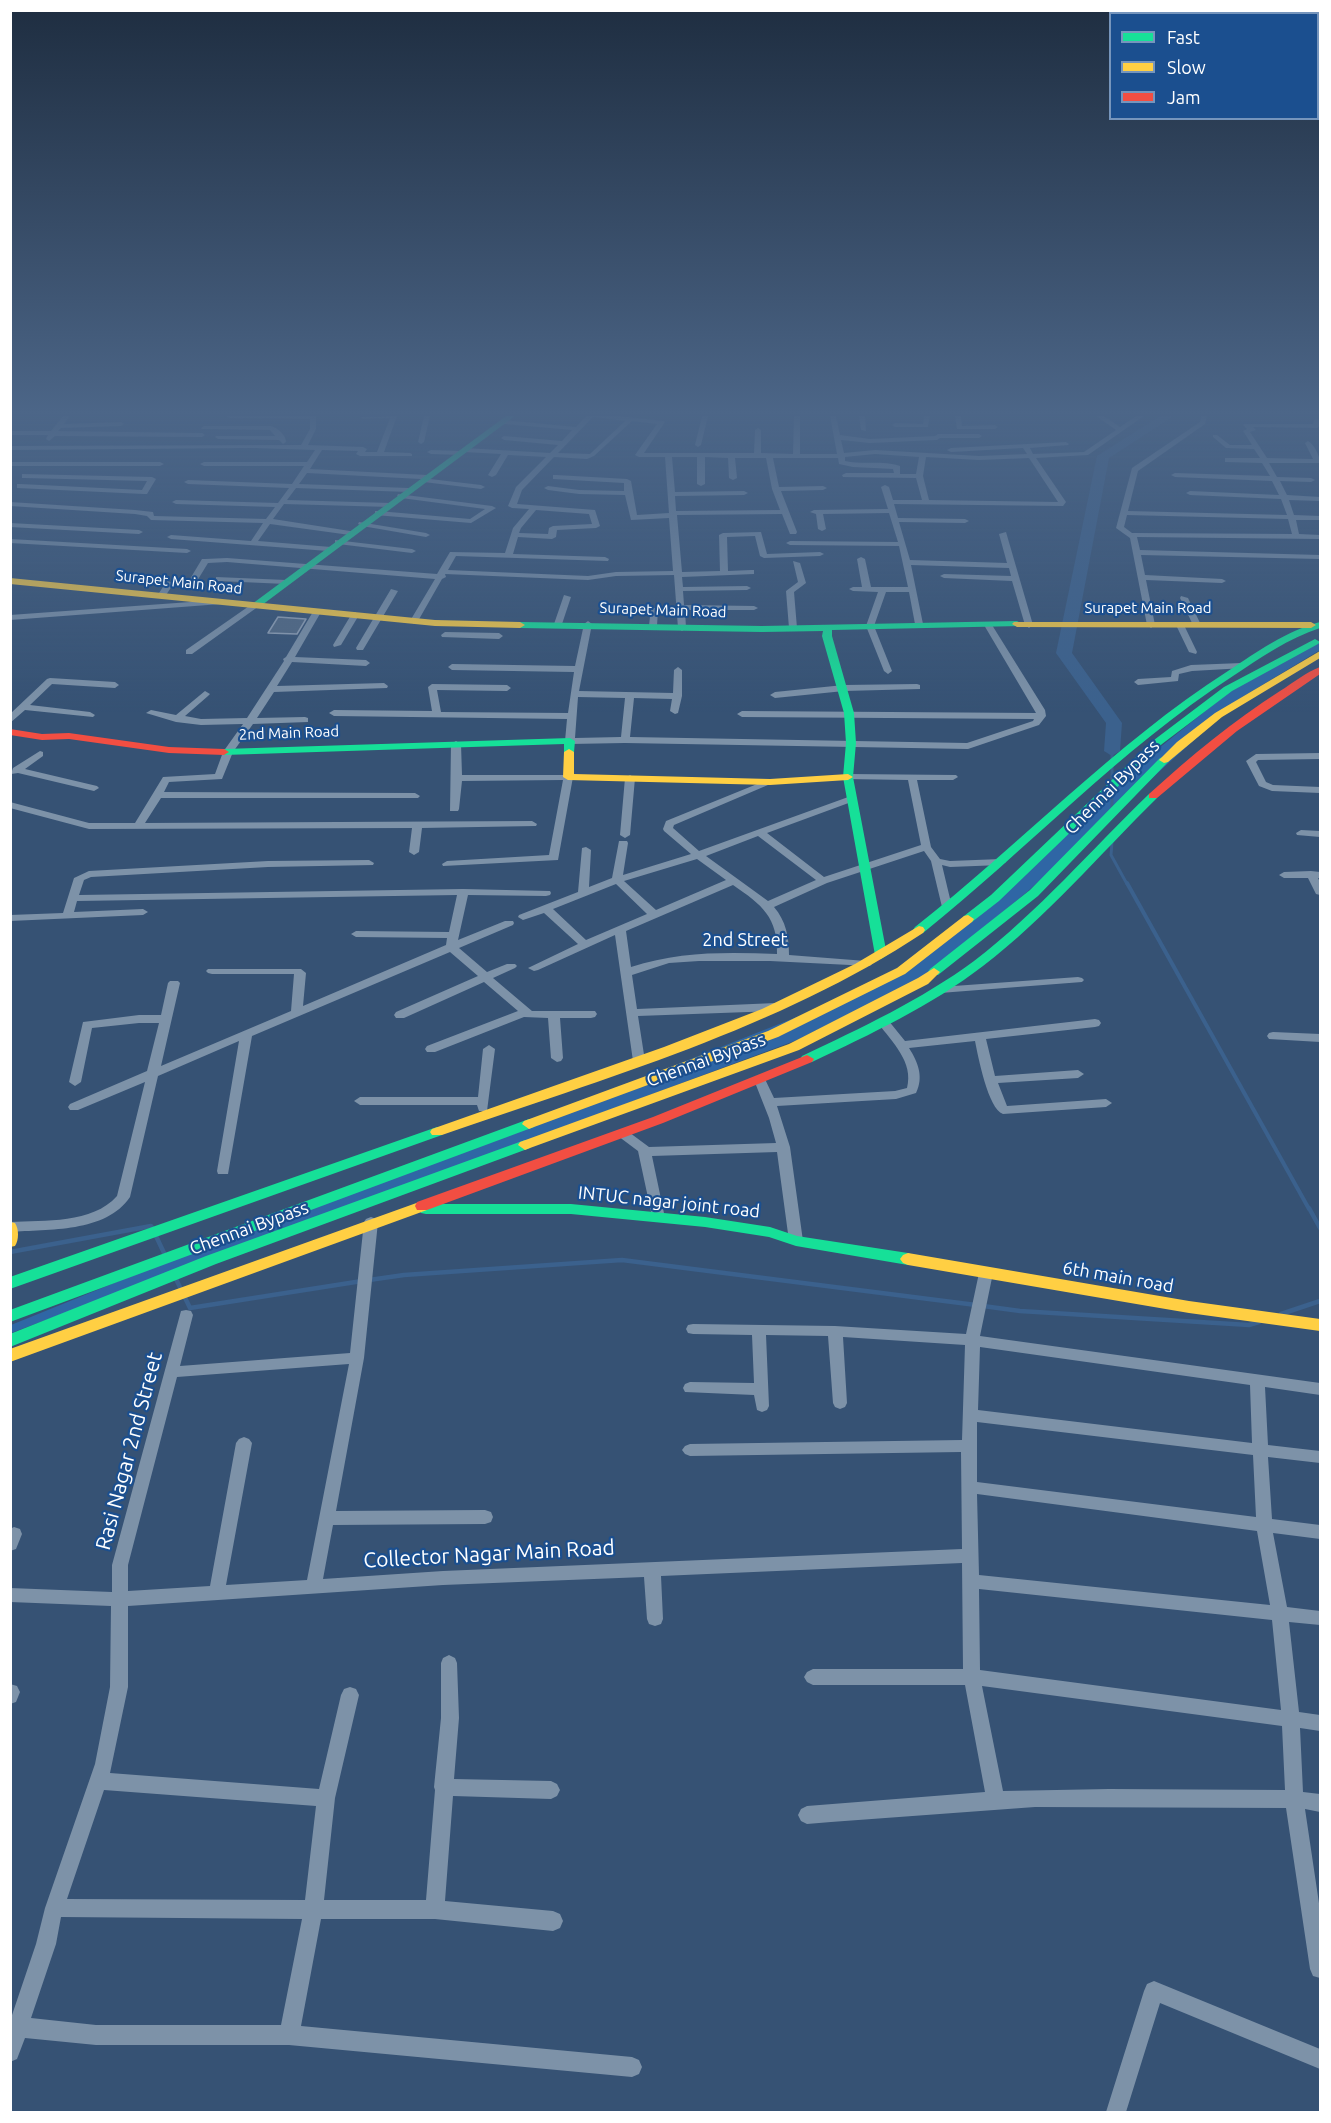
<!DOCTYPE html>
<html>
<head>
<meta charset="utf-8">
<style>
  body { margin:0 }
  #map { position:relative; width:1331px; height:2123px; overflow:hidden; background:#365274; font-family:Ubuntu,sans-serif }
  canvas { display:block }
  .frame { position:absolute; inset:0; border:12px solid #fff; pointer-events:none }
  .legend { position:absolute; left:1109px; top:12px; width:210px; height:108px; box-sizing:border-box; background:#1b4f8f; border:2px solid #7695bc; margin:0; padding:8px 10px; list-style:none; font-size:18px; color:#fff }
  .legend li { display:flex; align-items:center; gap:12px; height:30px }
  .legend b { width:30px; border:2px solid #7695bc }
</style>
</head>
<body>
<div id="map">
<canvas width="1331" height="2123"></canvas>
<div class="frame"></div>
<ul class="legend">
<li><b style="height:8px;background:#16e098"></b>Fast</li>
<li><b style="height:8px;background:#ffcf43"></b>Slow</li>
<li><b style="height:8px;background:#f24e42"></b>Jam</li>
</ul>
</div>
<script>
const g = document.querySelector('canvas').getContext('2d');
g.lineJoin = 'round';
function fillPath(path, color) { g.fillStyle = color; g.fill(path, 'evenodd'); }
function strokePath(path, color, width, dash) { g.strokeStyle = color; g.lineWidth = width; g.lineCap = dash ? 'butt' : 'round'; g.setLineDash(dash || []); g.stroke(path); }
function drawText(font, color, halo, rows, align = 'center') {
  g.font = font + ' Ubuntu,sans-serif'; g.lineWidth = 4.5; g.setLineDash([]); g.textBaseline = 'middle'; g.strokeStyle = halo; g.fillStyle = color; for (const [text, x, y, turn = 0] of rows) {
    g.save(); g.translate(x, y); g.rotate((+turn || 0) * Math.PI / 180); g.textAlign = isNaN(turn) ? turn : align; if (halo) g.strokeText(text, 0, 0); g.fillText(text, 0, 0); g.restore();
  }
}
fillPath(new Path2D(`
  M1320,642V650L1239,699L1027,892L922,978L797,1040L11,1333V1325L161,1264L410,1170L903,975L1149,756L1228,693L1278,663Z`), '#2f66a5');
strokePath(new Path2D(`
  M1112,751V780
  M1112,791V807
  M1112,842L1111,855L1127,884`), '#3b618d', 3);
strokePath(new Path2D(`
  M1127,883L1309,1209`), '#3b618d', 4);
strokePath(new Path2D(`
  M1309,1208L1320,1228
  M156,1236L164,1253
  M10,1252L151,1226L153,1229
  M176,1279L190,1308L362,1281
  M369,1280L404,1275L622,1260L976,1305
  M983,1306L1020,1311L1249,1325L1259,1322
  M1281,1314L1320,1301`), '#3b618d', 4.5);
fillPath(new Path2D(`
  M1160,416H1174L1109,458L1072,653L1122,723L1120,751L1112,756L1104,751L1106,723L1056,653L1097,456Z`), '#3b618d');
const building = new Path2D(`
  M278,617L306,619L297,634L268,633Z`);
fillPath(building, '#526984');
strokePath(building, '#92a2b6', 1.5);
fillPath(new Path2D(`
  M63,416H70L64,424L121,422L124,424L121,426L61,428L58,431L202,433L205,435L202,437L55,436L49,441L46,439L48,435H10V431H51Z
  M226,416H316V429L308,445L363,447L367,449L365,452H377L390,418L363,419L360,417L397,416L384,452L410,453L412,454V456H360L356,454L358,451L322,450L310,469L427,475H430V479L481,485L485,487L481,489L424,482H421V479L307,473L299,484L409,488L413,490L409,492L296,488L287,500L391,503L395,505L391,507L284,504L273,519L350,531L354,533L350,535L270,524L258,541L331,547V551H328L171,539L167,537L171,535L251,541L263,523L151,520L147,516L135,514L10,506V502L135,510L153,512L154,516L266,519L275,507L176,504L172,502L176,500L278,503L289,488L188,484L184,482L188,480L292,484L304,466H204L200,464L204,462H307L315,450L253,448L10,450V446L301,445L310,429V419L229,418Z
  M424,416H430L424,442L421,444L418,442Z
  M586,416H619L664,421L665,422L644,453H754L755,430L758,428L761,430V453L793,454L794,416H800V454H837L830,416H836L840,435L870,439L935,436L938,434H979L982,436L979,438H940L937,440L870,443L841,440L844,453L875,450L979,456L1027,454L1023,448L951,452L947,450L951,448L1066,442L1069,444L1068,445L1030,448L1033,454L1084,452L1116,430L1096,416H1104L1120,427L1136,416H1144L1088,455L1036,458L1066,502L1063,506L894,504L898,518L965,519L969,521L965,523L899,522L910,560L1007,563L999,534L1006,532L1033,625L1029,628L1025,625L1012,581L944,578L940,576L944,574L1011,576L1009,568L911,565L923,624L919,627L915,624L909,592H886L874,626L892,671L888,674L884,671L866,626L878,592L853,591L849,589L853,587H862L857,559L861,557L865,559L871,587H908L899,546L790,545L786,543L790,541L898,542L889,513L823,514L826,529L822,531L818,529L816,514L810,512L814,510L888,509L881,487L885,485L889,487L893,500H922L916,478L843,477L842,475L846,473H894L893,469L853,467L839,464L838,458H773L779,487L823,486L827,488L823,490L781,491L797,532L796,534H790L782,514L677,515L682,572L720,571L719,535L723,533L761,532L767,554L820,552L824,554L820,556L764,558L760,556L755,536L727,537L728,571L751,570H754V574L682,577L683,587L747,586L751,588L747,590L683,591L684,605L754,606L758,608L754,610H685L686,628L682,631L678,628L674,575L616,576L588,580L445,574L446,577L442,579L418,621L414,624L410,621L435,579L227,562L208,563L197,581L190,579L202,559H205L227,558L437,574L450,552L505,553L513,528L529,509L512,508L508,506L516,487L546,457L508,455L496,475L492,477L488,475L501,454L464,452L463,454L461,455L431,454L427,452L431,450L462,451L463,449L465,448L550,453L558,445L504,440L501,438L504,436L562,441L572,430L504,424L501,422L504,420L576,427ZM593,417L625,421L590,454L558,453ZM632,421L657,424L635,455L639,457H665L669,513L637,515L631,481L627,479L556,475H553V479L624,483V491L579,490L548,486L544,488L548,490L579,494L625,495L631,520L669,518L673,571L616,572L588,576L448,570L456,556L608,561L609,559L605,557L513,554L518,537L552,539L556,537L557,530L596,528L600,526L595,510L517,504L522,490L554,457L587,459L594,456ZM875,454L919,457L916,474H900V466C883,460 863,465 845,461V457ZM672,457H697V484L701,486L705,484V457L728,458L729,478L733,480L737,478L735,458H766L772,489L780,510L676,511L675,496L744,495L748,493L744,491L675,492ZM926,457L979,460L1029,458L1058,502L929,500L923,476ZM536,510L589,514L592,524L553,526L549,528L548,534L519,533L521,528Z
  M702,416H708L701,445L698,447L695,445Z
  M859,416H865L866,431L861,430Z
  M924,416H930L928,427H895L892,425L895,423L923,424Z
  M955,416H961L962,426L995,425L998,427L995,429H957Z
  M1201,416H1207L1205,424L1138,471L1128,511L1287,515L1281,499L1190,495L1186,493L1190,491L1279,495L1272,481L1175,477L1171,475L1175,473L1270,476L1262,463L1225,462V458H1260L1254,449L1226,448L1213,437V435H1217L1230,445H1252L1243,431L1247,429L1243,425L1244,424H1313L1314,420L1320,419V426L1317,428L1253,427L1256,430L1250,432L1267,458L1313,459L1305,443L1308,441C1314,444 1320,456 1320,463H1269L1277,477L1311,478L1315,480L1311,482L1280,481L1287,495L1320,497V501L1289,500L1294,515L1320,516V520H1296L1299,534L1320,535V539L1137,537L1140,550L1320,555V559L1141,555L1145,575L1222,579L1226,581L1222,583L1146,580L1155,625L1151,628L1147,625L1130,538L1116,528L1132,468L1200,422ZM1127,515L1288,519L1292,534L1132,533L1124,527Z
  M204,426H271C278,428 286,435 286,442L283,444L279,440L218,439L215,437L216,436H275L270,430L202,429L201,428Z
  M10,462H160L164,464L160,466H10Z
  M22,474L152,477L156,479L147,494H144L17,488V484H20L142,490L147,481L25,478H22Z
  M398,494L492,506L496,508L471,523L375,515V511H378L470,519L485,509L401,498L397,496Z
  M359,522L426,533L430,535L426,537L362,526L358,524Z
  M10,523L139,530L143,532L139,534L10,527Z
  M10,539L187,549L191,551L187,553L10,543Z
  M335,540L412,549L416,551L412,553L338,544H335Z
  M793,561L800,563L806,583L794,592L797,628L793,631L789,628L786,591L798,582Z
  M216,577L286,580L290,582L286,584L219,581H216Z
  M167,581L174,583L164,598H158L157,596Z
  M391,589L398,591L363,650H357L356,648Z
  M564,595L571,597L562,624L558,627L554,624Z
  M1181,596L1188,598L1201,625L1200,627L1193,625L1180,598Z
  M218,600L222,602L221,604L10,620V615Z
  M252,604L259,606L192,654H186V650Z
  M651,607L658,609L657,626L653,629L649,626Z
  M317,609L321,612L295,657L366,660L370,663L366,666L292,662L277,686L384,683L388,686L387,688L274,692L257,718L305,717L308,718V722L253,724L233,752L222,779L169,782L164,792L415,793L420,796L418,798H161L145,823L532,821L537,824L536,826L422,828L419,852L414,855L409,852L412,828L89,829L10,808V802L89,823H135L163,777L215,774L223,752L243,724L201,725L176,722L146,713L151,710L176,715L205,691L210,694L208,696L185,716L201,719L247,718L284,661L283,659L286,657L314,610Z
  M355,612L359,615L341,645L334,647L333,645L351,615Z
  M588,621L592,624L579,691L673,693L674,670L678,667L682,670V696L678,713L675,714L670,711L672,699L634,698L630,737L967,743L1033,721L1034,719L742,717L737,714L742,711L1036,713L984,625L988,622L992,625L1045,710L1046,716L1039,725L968,749L625,743L570,744L565,741L567,719L334,716L329,713L334,710L432,711L428,687L432,684L507,685L511,688L507,691L437,690L441,712L568,713L574,672L452,670L448,667L452,664L575,666L584,624ZM578,697L625,698L621,737L575,738Z
  M1180,622L1184,625L1197,652L1196,654L1189,652L1176,625Z
  M445,632L499,633L503,636L499,639L442,637L441,635Z
  M1242,663L1245,664V668L1192,671L1179,674L1178,681L1138,685L1134,682L1138,679L1171,677L1172,671L1191,665Z
  M50,678L115,682L119,685L115,688L52,684L30,705L90,712L95,715L93,717L25,710L10,723V714L47,679Z
  M917,684L920,685V689L844,691L775,698L770,695L775,692L844,685Z
  M456,741L461,744L462,775H571L573,777L558,860L443,866L442,864L447,861L549,855L563,780L462,781L459,809L458,811H450L451,744Z
  M40,751L43,752V756L25,769L97,786L99,788L94,791L18,773L11,774L13,768Z
  M1320,753V759L1258,760L1256,762L1266,782L1273,785L1320,787V793L1272,791L1259,786L1246,761L1256,754Z
  M848,774L956,775L958,777L953,780H917L931,847L940,859L950,861L1001,859L1006,862L1001,865L950,867L942,865L952,907L947,910L942,907L931,861L924,851L827,883L774,907C786,921 789,937 789,955L866,961L870,962L872,964L870,966L770,961H699L669,963L632,975L637,1009L776,1003L782,1007L776,1011L638,1016L645,1061L639,1065L633,1061L615,935L538,970L534,971L528,968L578,944L544,913L523,920L518,917L519,915L578,892L582,848L586,847L591,850L589,887L612,878L619,841H627L628,843L623,875L691,854L664,831L663,829L666,821L767,780L770,779L775,782L674,825L673,828L699,851L851,796L854,797V801L767,833L824,877L921,845L908,780L845,779L843,777ZM758,836L816,880L768,901L706,856ZM697,859L726,880L656,910L624,881ZM616,884L647,914L586,940L553,909ZM733,885C762,905 778,917 777,954C728,952 679,951 631,967L626,931Z
  M630,775L635,778L630,835L625,838L620,835L625,778Z
  M1301,830L1320,831V837L1297,835L1296,833Z
  M369,860L374,863L373,865L268,867L91,877L84,880L79,895L463,889L550,891L551,893L550,895L546,896L468,895L458,940L505,921H513L514,923L513,925L459,948L487,972L507,964H515L517,966L515,968L493,978L532,1011H595L597,1014L595,1017L591,1018H560L563,1058L561,1061L557,1062L551,1058L548,1018L524,1017L435,1052H427L425,1049L427,1046L518,1011L484,982L404,1018H396L394,1015L396,1012L478,976L450,952L252,1036L228,1174H218L217,1171L239,1041L158,1076L130,1197C106,1233 48,1229 10,1232V1222C45,1220 92,1224 117,1196L145,1082L78,1110H70L68,1107L70,1104L147,1071L159,1023H139L92,1028L81,1082L75,1086L69,1082L83,1022L139,1015H161L168,983L170,981H178L180,983L161,1066L291,1011L294,974H212L208,973L206,971L208,969H301L306,973L303,1006L446,945L447,938L356,937L351,934L356,931L449,932L457,895L77,901L74,912L143,909L148,912L143,915L10,921V915L63,913L74,878L89,871L268,861Z
  M1311,871L1320,872V878H1318L1320,882V895L1316,894L1308,878H1284L1279,875L1284,872Z
  M1078,977L1082,978L1084,980L1082,982L940,993L934,990L940,987Z
  M884,1019L888,1020L905,1041L1095,1019L1099,1020L1101,1023L1099,1026L1095,1027L986,1039L995,1076L1078,1070L1084,1074L1078,1078L998,1083L1007,1106L1106,1099L1112,1103L1106,1107L1003,1114C988,1109 978,1056 975,1041L909,1048C918,1062 924,1077 916,1093L896,1099L777,1106L790,1147L803,1241L801,1244H791L789,1241L777,1152L652,1156L665,1218L663,1221H653L638,1151L618,1136L616,1133L618,1130H626L649,1147L776,1143L769,1118L754,1080L756,1077H764L774,1098L895,1091L907,1088C914,1062 892,1042 878,1023Z
  M1273,1032L1320,1034V1042L1269,1039L1267,1036L1269,1033Z
  M489,1045L495,1049L487,1111H479L477,1105H360L354,1101L360,1097H478L483,1049Z
  M371,1217L376,1219L378,1222L364,1358L336,1511L485,1510L491,1512L493,1517L491,1522L485,1524L333,1525L323,1579L443,1571L962,1549L961,1452L690,1456L685,1454L682,1450L685,1446L690,1444L962,1440L965,1345L843,1337L847,1403L845,1407L840,1409L835,1407L833,1403L828,1336L766,1335L769,1406L767,1410L762,1412L757,1410L754,1395L685,1392L683,1388L685,1384L690,1382L754,1383L752,1335L693,1334L688,1333L686,1329L688,1325L693,1324L835,1326L966,1334L979,1273L981,1269H991L993,1273L980,1336L1320,1383V1395L1265,1387L1268,1445L1320,1451V1463L1268,1457L1272,1519L1320,1525V1539L1273,1533L1287,1607L1320,1611V1625L1289,1622L1299,1712L1320,1715V1731L1300,1728L1303,1792L1320,1794V1812L1305,1809L1320,1910V1978L1313,1976L1310,1969L1286,1808L1035,1807L831,1822L807,1824L801,1821L798,1815L801,1809L807,1806L985,1792L965,1685H813L807,1682L804,1677L807,1672L813,1669H963L962,1563L661,1576L663,1619L661,1624L655,1626L649,1624L647,1619L644,1577L443,1585L128,1606V1687L110,1773L319,1789L341,1695L344,1689L350,1687L356,1689L359,1695L335,1798L324,1900H426L435,1790L434,1787L441,1718V1663L443,1658L449,1655L455,1658L457,1663L459,1718L454,1779L551,1781L557,1784L560,1790L557,1796L551,1799L453,1796L445,1901L553,1911L560,1914L563,1921L560,1928L553,1931L435,1919H321L301,2026L632,2057L639,2060L642,2067L639,2074L632,2077L289,2045H96L25,2038L17,2059L10,2062V2021L36,1944L45,1908L95,1764L110,1687L111,1606L10,1602V1588L112,1592V1565L181,1311L186,1310L191,1311L193,1315L180,1366L350,1353L364,1222L366,1219ZM980,1347L1250,1385L1252,1443L978,1410ZM349,1364L307,1580L226,1585L252,1443L249,1439L244,1437L239,1439L236,1443L210,1586L128,1591V1565L177,1377ZM977,1422L1253,1455L1256,1517L977,1482ZM977,1494L1257,1531L1270,1605L979,1575ZM979,1589L1272,1620L1281,1710L980,1670ZM982,1686L1282,1726L1285,1790L1109,1789L1003,1791ZM104,1790L316,1806L305,1900L67,1899ZM61,1917L302,1919L281,2025H96L31,2018L56,1944Z
  M14,1527L20,1529L22,1534L16,1549L10,1551V1529Z
  M10,1684L17,1686L20,1692L16,1702L10,1704Z
  M1154,1981L1320,2049V2069L1160,2003L1126,2112H1106L1144,1991L1147,1984Z`), '#7d92a8');
fillPath(new Path2D(`
  M506,416H515L258,608H252V604Z
  M1017,621L1022,624L1020,626L832,630V636L854,713L856,743L853,777L887,955L881,959L875,955L843,777L846,743L844,713L822,636L823,631L762,632L520,628L515,625L520,622L762,626Z
  M1320,622V628C1289,638 1260,658 1233,676C1120,749 1028,849 923,933H915L913,930L915,927C1021,844 1114,744 1228,671C1257,652 1286,631 1320,622Z
  M1315,639L1320,642L1318,644L1232,691L1162,744L999,901L972,922H964L962,919L964,916L991,895L1154,740L1224,687Z
  M570,738L575,741L574,752L569,755L564,752V744L224,755L219,752L224,749Z
  M1164,757L1169,760L1168,762L1038,896L938,975H930L928,972L930,969L1030,890L1160,758Z
  M1153,793L1157,794V798C1099,855 1047,917 983,966C931,1006 871,1034 812,1062H802L800,1059L802,1056C861,1028 921,1000 974,961C1038,912 1091,850 1149,794Z
  M529,1119L534,1121L536,1124L534,1127L10,1322V1310Z
  M437,1127L442,1129L444,1132L442,1135L10,1289V1277Z
  M525,1140L532,1145L530,1148L216,1264L10,1347V1334L206,1256Z
  M426,1204H571L705,1217L770,1227L797,1236L908,1253L913,1255L916,1259L913,1263L908,1265L796,1246L769,1237L705,1227L571,1214H426L421,1213L419,1209L421,1205Z`), '#16e098');
fillPath(new Path2D(`
  M10,578L435,620L520,622L525,625L520,628L435,626L10,584Z
  M1014,622H1311L1316,625L1311,628L1017,627L1012,624Z
  M1320,651V658L1222,717L1168,762L1164,763L1159,760L1177,742L1215,713Z
  M569,749L574,752V774L770,779L848,774L853,777L848,780L770,785L568,780L563,777L564,752Z
  M968,915L974,919L972,922L905,974L778,1037L534,1127L529,1129L522,1124L524,1121L768,1031L897,968L964,916Z
  M919,926L923,927L925,930L923,933C778,1029 605,1078 442,1135H432L430,1132L432,1129L664,1047L762,1009L855,964Z
  M934,968L940,972L928,984L799,1050L530,1148L525,1150L518,1145L520,1142L789,1044L918,978Z
  M422,1201L427,1202L429,1206L427,1210L10,1362V1349Z
  M10,1222L15,1223C19,1229 19,1240 15,1246L10,1247Z
  M908,1253L1189,1301L1320,1319V1331L1189,1313L908,1265L903,1263L900,1259L903,1255Z`), '#ffcf43');
fillPath(new Path2D(`
  M1320,667V674L1237,731L1157,798H1149V794C1191,756 1233,721 1280,691C1293,683 1306,672 1320,667Z
  M10,729L42,734L69,733L169,747L224,749L229,752L224,755L169,753L69,739L42,740L10,735Z
  M807,1055L814,1059L812,1062L663,1123L427,1210H417L415,1206L417,1202L653,1117Z`), '#f24e42');
const sky = g.createLinearGradient(0, 0, 0, 713);
sky.addColorStop(0, '#1e2d40');
sky.addColorStop(0.58, '#4c6688');
sky.addColorStop(1, '#4c668800');
g.fillStyle = sky;
g.fillRect(0, 0, 1331, 713);
drawText('15px', '#fff', '#1b4f8f', [
  ["Surapet Main Road",179,582,6],
  ["Surapet Main Road",1148,608],
  ["Surapet Main Road",663,610,2],
  ["2nd Main Road",289,733,-2]
]);
drawText('18px', '#fff', '#1b4f8f', [
  ["Chennai Bypass",1112,787,-45],
  ["2nd Street",745,940],
  ["Chennai Bypass",706,1060,-20],
  ["INTUC nagar joint road",669,1202,6],
  ["Chennai Bypass",249,1228,-20],
  ["6th main road",1118,1277,10]
]);
drawText('21px', '#fff', '#1b4f8f', [
  ["Rasi Nagar 2nd Street",129,1451,-75],
  ["Collector Nagar Main Road",489,1554,-3]
]);
</script>
</body>
</html>
